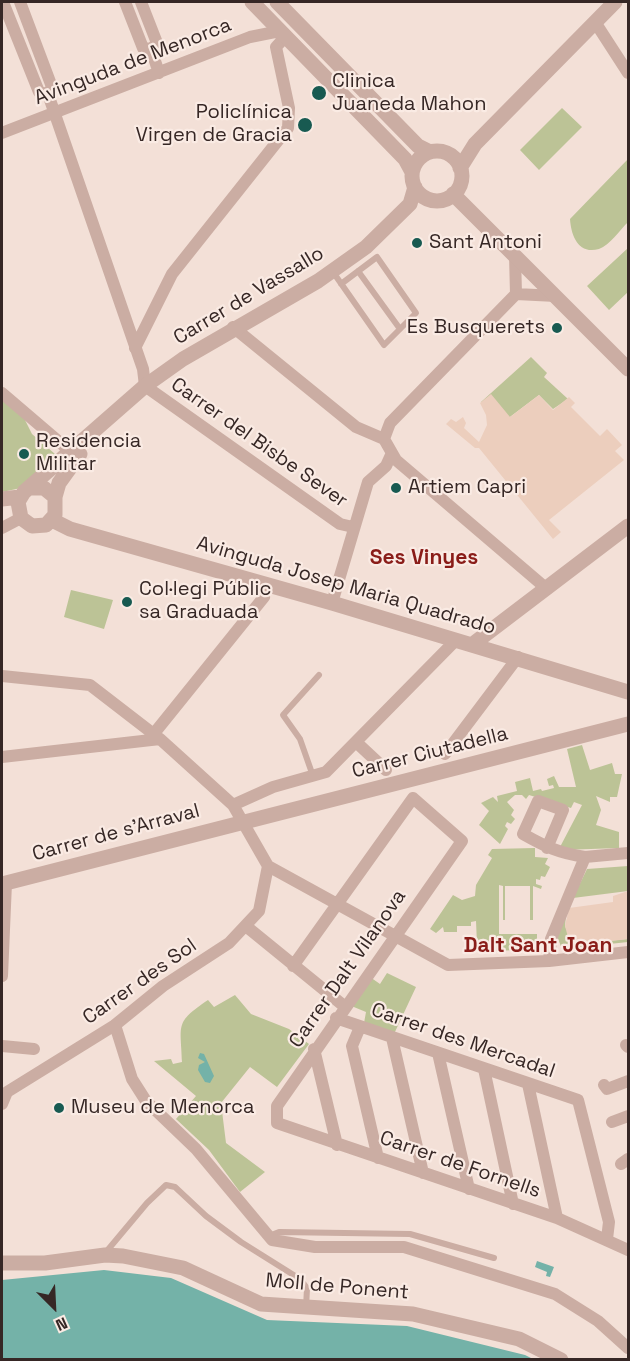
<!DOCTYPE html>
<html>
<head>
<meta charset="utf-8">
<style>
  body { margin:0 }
  #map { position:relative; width:630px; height:1361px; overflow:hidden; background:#f3e0d7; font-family:"Space Grotesk",sans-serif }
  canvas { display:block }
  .frame { position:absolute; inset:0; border:3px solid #362725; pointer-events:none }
  .north { position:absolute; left:24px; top:1277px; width:60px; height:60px; -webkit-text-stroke:4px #faebe4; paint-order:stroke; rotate:156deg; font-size:16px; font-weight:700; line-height:24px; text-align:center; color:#362725 }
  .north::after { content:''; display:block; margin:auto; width:21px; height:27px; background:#362725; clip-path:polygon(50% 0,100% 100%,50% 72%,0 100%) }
</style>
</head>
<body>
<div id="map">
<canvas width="630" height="1361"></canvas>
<div class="frame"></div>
<div class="north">N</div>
</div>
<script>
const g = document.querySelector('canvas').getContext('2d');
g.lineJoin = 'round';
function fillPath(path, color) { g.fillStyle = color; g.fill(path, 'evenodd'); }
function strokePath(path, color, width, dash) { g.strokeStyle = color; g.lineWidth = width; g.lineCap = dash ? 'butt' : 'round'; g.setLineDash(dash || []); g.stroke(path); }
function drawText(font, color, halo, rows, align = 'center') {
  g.font = font + ' "Space Grotesk",sans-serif'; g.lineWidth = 4.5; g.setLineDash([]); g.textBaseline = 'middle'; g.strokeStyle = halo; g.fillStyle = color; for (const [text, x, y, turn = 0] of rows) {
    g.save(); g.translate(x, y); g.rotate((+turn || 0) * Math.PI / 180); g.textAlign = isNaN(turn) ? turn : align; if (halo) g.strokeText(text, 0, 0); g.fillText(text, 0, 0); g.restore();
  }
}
fillPath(new Path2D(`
  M562,108L582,127L539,170L520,150Z
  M628,159V222C620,230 610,245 599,249C578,255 571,235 570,219Z
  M628,248V292L609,310L587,286Z
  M531,357L547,373L544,377L568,399L553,409L539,395L498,426L481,402Z
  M2,396L22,414L32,434L55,454L21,488L2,492Z
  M71,590L113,600L104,629L64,617Z
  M582,745L590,770L612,763L615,774H622L617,797H610V802L596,796L601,810L596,825L619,832V848L562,850L560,847L582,805L574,802L571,808L529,795L526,799L522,795H515L507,802L514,810L511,815L515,819L511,824L507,822L505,826L508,829L500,844L479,825L489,811L481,803L493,797L498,802L497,796L517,791L515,782L530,778L533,791L541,789L542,791L554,788L553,785L549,786L547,779L554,776L559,787H576L567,749Z
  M535,848V857L548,858L545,864L550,867L545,877L541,876L540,880L536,879V884L542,886L541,889L533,886V920H530V886H505V920H503V886L499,885V934H537V944L527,950L481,951V944H477L476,921L471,922V926H457V932H444L443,927L436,933L430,929L453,895L462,900L475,896L476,885L492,858L488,855L492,849Z
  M628,866V891L573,898L587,869Z
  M566,915L565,926L573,944L628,939V942L562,949L557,936Z
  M387,973L416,987L394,1034L364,1023L366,1012L349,1005L370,977L380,984Z
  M235,995L251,1014L289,1029L309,1044L277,1087L250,1067L221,1103L226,1143L265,1172L240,1192L209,1150L176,1119L196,1096L154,1061L171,1059L173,1064L182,1062C181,1024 174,1023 208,1000L214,1007Z`), '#bcc396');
fillPath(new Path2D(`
  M491,394L510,417L539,395L553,410L569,397L575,403L571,407L600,436L607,429L622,445L615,451L624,460L549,520L561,532L553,539L479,448H475L446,424L451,419L456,422L463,417L466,423L464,428L479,442L487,425L486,415L480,403Z
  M628,891V939L578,945L569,941L565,926L569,908L613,902V896Z`), '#eccebd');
fillPath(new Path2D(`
  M200,1053L204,1054L214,1076L210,1083L205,1082L198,1070L199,1065L205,1062L198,1058Z
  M537,1261L554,1267L550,1277L546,1276L547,1272L535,1267Z
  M104,1270L171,1278L267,1320L407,1326L525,1355L533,1359H2V1280Z`), '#74b2a8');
strokePath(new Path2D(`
  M358,271L400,329
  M333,272L384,345L416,313L377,257L341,284
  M313,776L300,739L283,715L319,675
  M269,1236L279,1232L410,1234L494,1258
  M106,1252L147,1203L166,1185L175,1187L206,1216L241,1242L300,1279L307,1288L306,1308`), '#cbada3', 6);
strokePath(new Path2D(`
  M3,2L39,92L48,94
  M20,2L52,87L48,94L143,369L145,386L340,524L353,527
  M125,2L143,48L151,49
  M141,2L157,43L151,49
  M595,22L628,73
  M151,49L159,73
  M2,133L250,37L280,31
  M516,294L556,296
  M233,327L356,427L384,439L396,460L547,589
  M135,348L172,274L288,128L289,108L276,47L286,36
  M2,393L71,452
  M384,439L390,423L516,294L515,255
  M2,528L21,518
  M332,603L368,482L386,466L391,455
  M2,676L90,685L160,739L233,805L268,866L448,965L549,961L628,952
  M152,736L264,597L249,579
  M356,742L386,770
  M445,754L518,657
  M2,757L160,739
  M233,805L273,787L326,772L456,640
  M547,848L563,810L538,801L523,834C546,847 559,853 585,857
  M247,927L344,1006
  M549,961L551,939L585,857L628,853
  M293,966L413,798L462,841L277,1106V1123L557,1218L628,1250
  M2,976L6,883
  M336,1018L578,1100L609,1222L607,1239
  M115,1025L132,1079L146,1101L196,1149L272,1240L315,1247H404L555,1294L598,1321L628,1348
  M360,1027L352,1046L378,1158
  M392,1038L423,1173
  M626,1045L628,1047
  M2,1046L34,1049
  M314,1049L337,1145
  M438,1053L469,1189
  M484,1069L513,1204
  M528,1084L557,1218
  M604,1085L607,1089L628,1081
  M2,1104L7,1092L115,1025L163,986L229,943L259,911L268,866
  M612,1122L628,1116
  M621,1164L628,1159`), '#cbada3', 12);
strokePath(new Path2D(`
  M252,2L405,159L412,172
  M277,2L418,146L430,152
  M412 176a25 25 0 1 1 50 0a25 25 0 1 1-50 0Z
  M460,168L475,144L615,2
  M453,194L628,369
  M30,488H44L55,497V515L46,525L32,526L21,518L18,502L24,492L145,386L183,359L318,281L366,247L410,204L415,187
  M55,497L59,483L80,454
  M2,499L20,497
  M52,520L70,529L332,603L628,692
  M473,644L628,526
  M2,884L628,724
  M2,1263H45L105,1255L123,1256L183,1268L261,1304L413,1314L519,1339L561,1360`), '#cbada3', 15);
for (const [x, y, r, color] of [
  [319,93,8,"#185a51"],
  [305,125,8,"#185a51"],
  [417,243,6,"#185a51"],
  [557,328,6,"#185a51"],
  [24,454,6,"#185a51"],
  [396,488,6,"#185a51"],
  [127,602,6,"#185a51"],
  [59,1108,6,"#185a51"]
]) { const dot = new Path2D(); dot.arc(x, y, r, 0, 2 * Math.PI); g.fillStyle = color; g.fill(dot); strokePath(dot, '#faebe4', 2); }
drawText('20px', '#362725', '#faebe4', [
  ["Avinguda de Menorca",133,62,-21],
  ["Carrer de Vassallo",249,296,-31],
  ["Carrer del Bisbe Sever",259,443,35],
  ["Avinguda Josep Maria Quadrado",346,586,16],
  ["Carrer Ciutadella",430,753,-14],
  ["Carrer de s'Arraval",116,833,-15],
  ["Carrer Dalt Vilanova",348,969,-55],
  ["Carrer des Sol",140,982,-35],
  ["Carrer des Mercadal",463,1041,19],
  ["Carrer de Fornells",460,1165,19],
  ["Moll de Ponent",337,1287,5]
]);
drawText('20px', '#362725', '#faebe4', [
  ["Clinica",332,82],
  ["Juaneda Mahon",332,105],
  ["Policlínica",292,113,"right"],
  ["Virgen de Gracia",292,136,"right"],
  ["Sant Antoni",429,243],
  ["Es Busquerets",545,328,"right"],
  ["Residencia",36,442],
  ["Militar",36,465],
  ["Artiem Capri",408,488],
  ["Col·legi Públic",139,590],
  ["sa Graduada",139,613],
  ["Museu de Menorca",71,1108]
], 'left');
drawText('bold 21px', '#8a1d19', '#faebe4', [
  ["Ses Vinyes",424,558],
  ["Dalt Sant Joan",538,946]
]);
</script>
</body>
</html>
